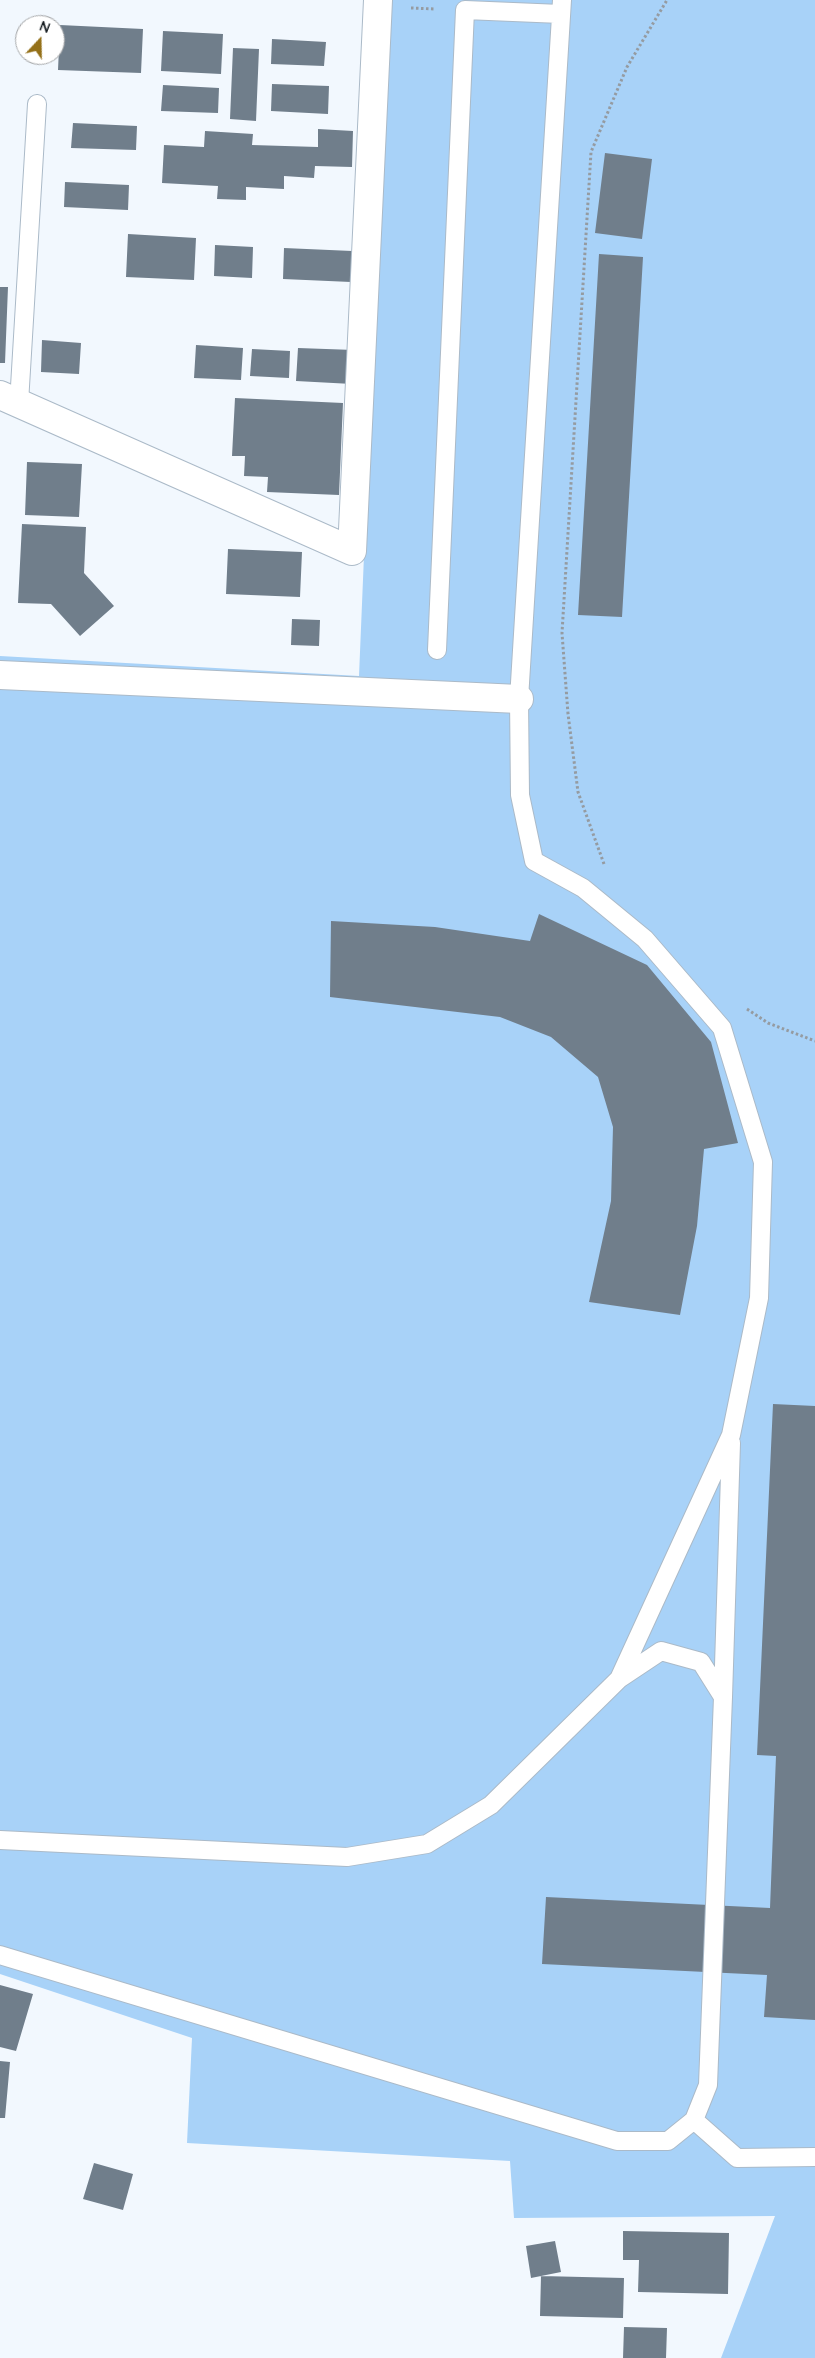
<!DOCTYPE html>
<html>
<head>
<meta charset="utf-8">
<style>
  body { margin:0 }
  #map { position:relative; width:815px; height:2358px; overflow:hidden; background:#f2f8fe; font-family:Quicksand,sans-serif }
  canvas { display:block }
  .north { position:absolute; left:15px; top:15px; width:50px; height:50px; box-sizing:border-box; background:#fff; border:1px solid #a2a4a6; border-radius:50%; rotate:21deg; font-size:14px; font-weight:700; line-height:20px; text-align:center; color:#161c21 }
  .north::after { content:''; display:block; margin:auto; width:18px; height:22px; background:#947018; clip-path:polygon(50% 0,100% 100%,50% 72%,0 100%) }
</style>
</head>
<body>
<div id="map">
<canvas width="815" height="2358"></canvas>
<div class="north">N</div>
</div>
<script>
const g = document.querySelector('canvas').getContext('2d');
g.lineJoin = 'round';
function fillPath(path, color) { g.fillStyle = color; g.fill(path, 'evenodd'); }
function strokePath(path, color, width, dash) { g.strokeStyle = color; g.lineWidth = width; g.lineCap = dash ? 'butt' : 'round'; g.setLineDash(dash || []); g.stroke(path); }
fillPath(new Path2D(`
  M387,0H815V2358H721L775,2216L514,2218L510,2161L187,2143L192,2038L0,1974V656L359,676Z`), '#a8d2f8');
fillPath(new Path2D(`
  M60,25L143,29L141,73L58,70Z
  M163,31L223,34L221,74L161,71Z
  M272,39L326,42L324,66L271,64Z
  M233,48L259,49L256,121L230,119Z
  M272,84L329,86L328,114L271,111Z
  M163,85L219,88L218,113L161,111Z
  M73,123L137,126L136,150L71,148Z
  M318,129L353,131L352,167L315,166L314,178L284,176V189L246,187V200L217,199L218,186L162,183L164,145L204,147L205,131L253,134L252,145L318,147Z
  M605,153L652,159L642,239L595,233Z
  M65,182L129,185L128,210L64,207Z
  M128,234L196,238L194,280L126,277Z
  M215,245L253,247L252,278L214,276Z
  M284,248L352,251L351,282L283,279Z
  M599,254L643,257L622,617L578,615Z
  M0,287H8L5,363H0Z
  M42,340L81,343L79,374L41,372Z
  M196,345L243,348L241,380L194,378Z
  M298,348L354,350L352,384L296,381Z
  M252,349L290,351L289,378L250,376Z
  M235,398L343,403L339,495L267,492L268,477L244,476L245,456H232Z
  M27,462L82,464L79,517L25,515Z
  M22,524L86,527L84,573L114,606L80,636L51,604L18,603Z
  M228,549L302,552L300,597L226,594Z
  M292,619L320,620L319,646L291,645Z
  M539,914L647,965L711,1042L738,1143L704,1149L697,1226L680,1315L589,1302L611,1201L613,1127L598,1077L551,1037L500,1017L330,997L331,921L435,927L530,941Z
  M773,1404L815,1406V2020L764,2017L767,1975L542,1964L546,1897L770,1908L776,1756L757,1755Z
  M0,1985L33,1994L16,2051L0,2047Z
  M0,2061L10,2062L5,2118H0Z
  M94,2163L133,2174L123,2210L83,2199Z
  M623,2231L729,2233L728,2294L638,2292L639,2260H623Z
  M555,2241L561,2272L531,2278L526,2246Z
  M541,2276L624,2278L623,2318L540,2316Z
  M624,2327L667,2328L666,2358H623Z`), '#707e8b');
const service = new Path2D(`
  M562,0L519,699L520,795L534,861L583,888L645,939L722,1028L763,1162L759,1298L731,1435L619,1679
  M19,403L37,104
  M437,650L465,10L561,14
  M723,1697L731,1443
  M0,1840L347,1857L427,1844L491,1805L619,1679L661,1651L701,1662L723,1697L708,2085L694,2120L668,2141H617L0,1955
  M694,2120L737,2158L815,2157`);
const minor = new Path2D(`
  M0,395L352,551L378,0
  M0,675L519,699`);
strokePath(service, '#abbac8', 20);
strokePath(minor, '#abbac8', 30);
strokePath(new Path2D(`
  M411,8L435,9
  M604,864L578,792L568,714L562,633L591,152L627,67L667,0
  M747,1009L768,1023L815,1041`), '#959ba1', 3, [2.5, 2.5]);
strokePath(service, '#fff', 18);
strokePath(minor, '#fff', 28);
</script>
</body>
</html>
